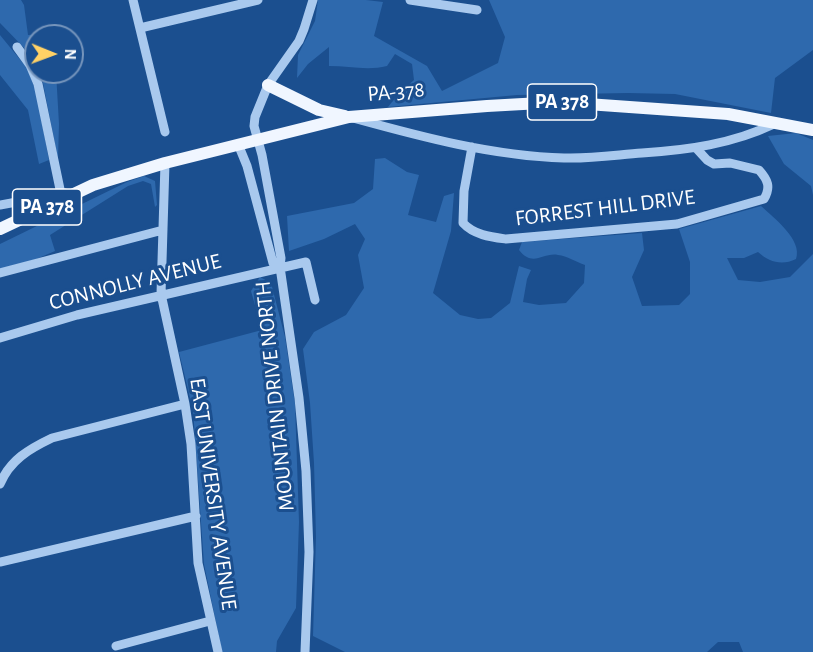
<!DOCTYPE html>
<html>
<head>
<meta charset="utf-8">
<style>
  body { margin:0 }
  #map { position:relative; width:813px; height:652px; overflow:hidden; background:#1b4f8f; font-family:"Alegreya Sans",sans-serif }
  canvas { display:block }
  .north { position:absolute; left:24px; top:24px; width:60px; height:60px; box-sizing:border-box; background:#1b4f8f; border:2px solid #7695bc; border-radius:50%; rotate:91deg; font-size:16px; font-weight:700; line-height:24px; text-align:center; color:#fff }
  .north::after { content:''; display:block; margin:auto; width:21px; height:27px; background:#ffd166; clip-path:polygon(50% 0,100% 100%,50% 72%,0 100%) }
</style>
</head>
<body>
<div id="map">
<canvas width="813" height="652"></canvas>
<div class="north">N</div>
</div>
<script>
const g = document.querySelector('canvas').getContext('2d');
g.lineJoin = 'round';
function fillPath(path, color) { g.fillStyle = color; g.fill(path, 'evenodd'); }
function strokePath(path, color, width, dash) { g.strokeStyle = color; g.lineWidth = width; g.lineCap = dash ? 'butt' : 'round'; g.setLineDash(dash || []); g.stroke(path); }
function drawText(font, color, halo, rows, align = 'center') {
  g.font = font + ' "Alegreya Sans",sans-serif'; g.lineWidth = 6; g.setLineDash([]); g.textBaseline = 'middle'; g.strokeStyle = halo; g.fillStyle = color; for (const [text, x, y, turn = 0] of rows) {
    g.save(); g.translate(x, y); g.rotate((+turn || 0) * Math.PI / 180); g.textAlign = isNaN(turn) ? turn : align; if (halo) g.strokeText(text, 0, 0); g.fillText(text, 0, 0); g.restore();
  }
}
fillPath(new Path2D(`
  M0,0H21L24,5L28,35L59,33V36H36V65L31,55L0,23Z
  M318,0H366L383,2L374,36L427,66L442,91L498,63L505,37L489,0H813V50L775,78L771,113L675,94L628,93L517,95L388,107L399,93L414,80L412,64L395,54L387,66C368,71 349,66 329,66V47L308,64L297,78L298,55L315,21Z
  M0,35L27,68L36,91L49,160L39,164L28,110L0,75Z
  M40,72H56L59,124L58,159L42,78Z
  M796,133L813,140V195L811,186L784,164L768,136Z
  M385,158L407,172L419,175L408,215L436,222L444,196L454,193L451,231L433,293L460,315L478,319L491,318L510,303L519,266L531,270L527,279L523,302L539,305L566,303L584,283L585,265C576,262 567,256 558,255C543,252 533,268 519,250L522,242L642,233L644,250L632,277L642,306L679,305L690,294V262L679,229L761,206C774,218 803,240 796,259C782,266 769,262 758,252L744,258H727L738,280L760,282L790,277L813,254V652H743L739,642H718L707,652H345L313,636L316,537L314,463L310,403L303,349L314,332L346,315L364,288L358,255L365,239L355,224L324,239L289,251L287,216L354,203L373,189L375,159Z
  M144,176L155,181L157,205L155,207L151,184L143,181L128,186L50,235L55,251L34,260L0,269V244L127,182Z
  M260,277L271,283L285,337L295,404L299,522L296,608L277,641L276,652H222L204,564L193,410L179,352L262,330L251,291Z`), '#2e69ad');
strokePath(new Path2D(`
  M133,0L165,132
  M410,0L477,10
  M140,28L258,0
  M17,47L30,65L38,84L61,194
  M353,118C422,137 493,156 564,158C590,159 616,155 642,153C688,150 732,144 774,124
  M238,144L247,166L273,263L280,267
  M472,147L464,191L463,223C474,235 491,237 506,239L677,224L764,199C771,187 768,180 759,170L730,163L714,164L707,160L696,148
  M165,163L161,294L185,404L191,444L198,563L218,652
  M0,205L65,193
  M0,273L163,230
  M0,338L77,315L306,262L315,300
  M0,484C10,460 29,449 52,438L185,404
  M0,562L196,516
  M116,646L210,621
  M305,652L309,552L306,471L299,398L280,267L281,258L262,155L254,126L255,117L268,85L299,41L304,29L313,0`), '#a9c9ee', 9);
strokePath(new Path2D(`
  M268,85L319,110L345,116
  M0,229L93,185L165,163L349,117L487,106L559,102L728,114L813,130`), '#f0f6ff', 12);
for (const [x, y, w] of [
  [562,102,69],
  [47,207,69]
]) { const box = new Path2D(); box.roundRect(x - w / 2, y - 18, w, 36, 4.5); g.fillStyle = '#1b4f8f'; g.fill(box); strokePath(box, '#fff', 1.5); }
drawText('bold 21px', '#fff', null, [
  ["PA 378",562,102],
  ["PA 378",47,207]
]);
drawText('22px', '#fff', '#1b4f8f', [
  ["PA-378",396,92,-5],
  ["FORREST HILL DRIVE",605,208,-7],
  ["CONNOLLY AVENUE",135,282,-14],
  ["MOUNTAIN DRIVE NORTH",275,396,-96],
  ["EAST UNIVERSITY AVENUE",213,494,82]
]);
</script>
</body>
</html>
